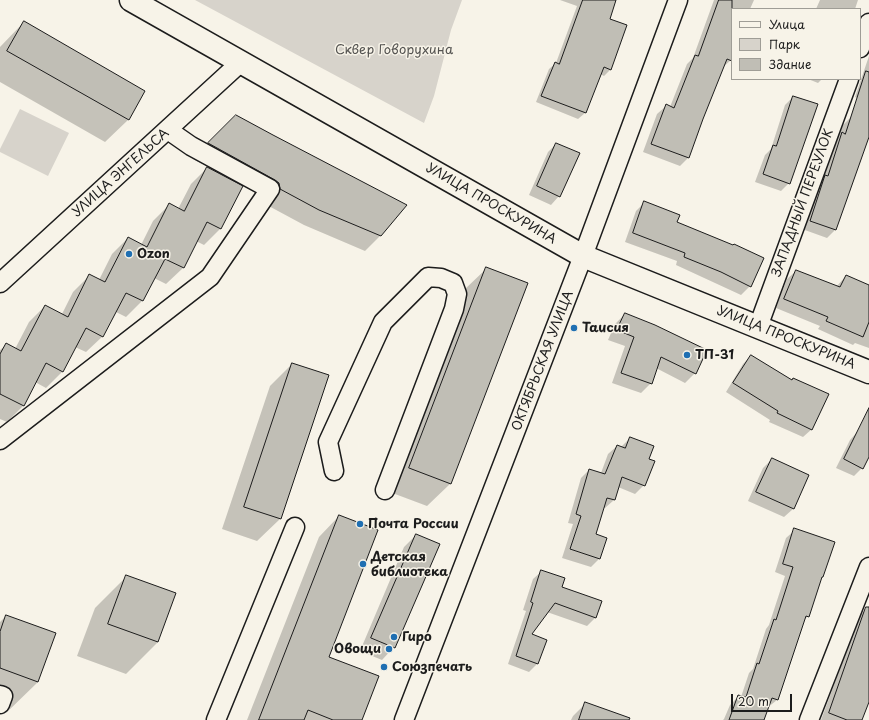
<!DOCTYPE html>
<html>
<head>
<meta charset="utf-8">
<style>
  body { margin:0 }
  #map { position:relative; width:869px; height:720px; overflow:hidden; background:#f7f3e8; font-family:"Playpen Sans",sans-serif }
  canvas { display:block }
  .legend { position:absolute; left:731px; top:8px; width:130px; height:72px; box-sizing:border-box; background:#f7f3e8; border:1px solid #9f9d96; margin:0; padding:5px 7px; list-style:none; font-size:12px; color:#1c1c1c }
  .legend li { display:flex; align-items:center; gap:8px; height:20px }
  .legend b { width:20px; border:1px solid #9f9d96 }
  .scale { position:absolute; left:731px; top:694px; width:61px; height:18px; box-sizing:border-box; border:2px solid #1c1c1c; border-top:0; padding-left:5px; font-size:12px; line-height:14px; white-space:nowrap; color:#1c1c1c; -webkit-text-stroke:3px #f7f3e8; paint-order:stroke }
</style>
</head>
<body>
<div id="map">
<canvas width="869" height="720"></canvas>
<ul class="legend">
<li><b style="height:5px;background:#f7f3e8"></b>Улица</li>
<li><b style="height:11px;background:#d7d3cb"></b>Парк</li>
<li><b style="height:11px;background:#c0beb5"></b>Здание</li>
</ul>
<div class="scale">20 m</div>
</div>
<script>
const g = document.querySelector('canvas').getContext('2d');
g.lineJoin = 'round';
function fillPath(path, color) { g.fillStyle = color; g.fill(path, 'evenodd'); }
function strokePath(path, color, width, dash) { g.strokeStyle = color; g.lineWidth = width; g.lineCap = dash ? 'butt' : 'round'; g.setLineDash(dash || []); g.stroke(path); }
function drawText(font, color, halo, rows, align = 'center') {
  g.font = font + ' "Playpen Sans",sans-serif'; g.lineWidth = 3; g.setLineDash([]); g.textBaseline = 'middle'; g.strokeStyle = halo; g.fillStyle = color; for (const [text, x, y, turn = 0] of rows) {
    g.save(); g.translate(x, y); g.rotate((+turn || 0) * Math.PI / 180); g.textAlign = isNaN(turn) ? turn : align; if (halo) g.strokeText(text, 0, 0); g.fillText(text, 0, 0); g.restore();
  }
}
fillPath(new Path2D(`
  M195,0H462L451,30L434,96L424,123Z
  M20,109L69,133L48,176L0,152V149Z`), '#d7d3cb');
fillPath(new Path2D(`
  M560,0H615L609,19L626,26L610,70L604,76L600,74L585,113L578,119L536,102L549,69L556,63L577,6Z
  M714,0H754L750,9H732V57L731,60L722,68L688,158L680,166L643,152L657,114L666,106L670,107L687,64L693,58Z
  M820,0H858L855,9H816Z
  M24,22L144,92L128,120L105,142L0,82V47Z
  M869,56V103L855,97Z
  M808,79H822L818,83Z
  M793,97L789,183L781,191L755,182L765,155L771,149L785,105Z
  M236,116L381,235L365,251L304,225L265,204L260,195L242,186L220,229L204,245L196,241L183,268L166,284L154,278L142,301L126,317L116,312L103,336L86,352L75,347L62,372L46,388L35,382L23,406L7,422L0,419V350L6,345L15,349L29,322L45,306L62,314L73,292L90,275L99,280L112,254L128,238L141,245L153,221L169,205L178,209L191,184L208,167L193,159Z
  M852,116L869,122V134L836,229L827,238L802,229L833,142L839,136L843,125Z
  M556,144L559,196L551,205L529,195L548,152Z
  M644,203L676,222L750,286L741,295L676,265L677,261L625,242L636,211Z
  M487,268L527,283L450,484L427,506L387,491L464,290Z
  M796,271L836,287L846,276L869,286V348L855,343L853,345L818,329L820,326L776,308L787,279Z
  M625,314L695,373L685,383L656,368L651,383L641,393L612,383L625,346L608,340L615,324Z
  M751,356L812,429L803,437L769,422L770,420L726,392L743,364Z
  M292,364L280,519L257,541L222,529L270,386Z
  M858,431L869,437V454L862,468L854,476L836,468L850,440Z
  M630,438L648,459L644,485L635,494L618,487L614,500L605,508H603L595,535L599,559L591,567L562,558L573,524L568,523L581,478L589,470L601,473L608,454L617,446L621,447Z
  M772,459L808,476L793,509L784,517L748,501L763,468Z
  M339,516L328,657L361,720H247L319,537Z
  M795,530L823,577L820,580L808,616L803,621L777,700L767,708L763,720H723L724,719L730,705L739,696L741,697L749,673L753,669L766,629L769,625L785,576L775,572L786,538Z
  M416,535L394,647L382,660L360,651L404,547Z
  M542,571L596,617L587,626L547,612L530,635L537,664L529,672L508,664L526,611L523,610L533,579Z
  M127,576L158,642L126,674L77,656L95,608Z
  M869,606V699L861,720H821L860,615Z
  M6,616L38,682L6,713L0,711V622Z
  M586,703L627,720H571L573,716Z`), '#0003');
const building = new Path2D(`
  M583,0H616L610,19L627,25L611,70L604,67L586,113L541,96L555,62L559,64Z
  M719,0H732V61L727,59L703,119L689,158L651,144L666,104L674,108L695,55L698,56Z
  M24,21L145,91L129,120L7,51Z
  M866,71L869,72V137L836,230L810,221L825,175L828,176L842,132L845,134Z
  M793,96L818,104L790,184L763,174L773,145L776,146Z
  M236,115L273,135L407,205L381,236L319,210L280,189L279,183L275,180L208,143Z
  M556,143L580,153L560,197L537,186Z
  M207,167L243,186L221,229L207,222L184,268L165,259L143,301L126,293L103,337L86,328L63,372L46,363L24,406L0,394V354L6,343L21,351L45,305L68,317L89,274L105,282L128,237L147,247L169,203L184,211Z
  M644,201L680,215L677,222L733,245L734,244L764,258L751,287L721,272L684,257L685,253L633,233Z
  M486,267L528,283L451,484L409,468Z
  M796,270L840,287L846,275L869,285V322L863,337L826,321L828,317L784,299Z
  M625,313L655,325L707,350L696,374L661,357L652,384L621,373L634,337L617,330Z
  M751,355L792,380L793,378L829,394L812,430L777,413L778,411L733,383Z
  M292,363L329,375L281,519L244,507Z
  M869,408V457L863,469L844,459Z
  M630,437L654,446L649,459L655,461L645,486L622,477L615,500L607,498L596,534L607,538L600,559L570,549L581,516L576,514L589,469L605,474L617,445L625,448Z
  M772,458L809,475L794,509L756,492Z
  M339,515L378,530L329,657L379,676L362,720H333L308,710L304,720H259Z
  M794,528L835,542L823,577H822L809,617L806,616L778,700L772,698L764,720H729L738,695L746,697L757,663L759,664L774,619L776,620L793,567L783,564Z
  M416,534L440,544L395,648L371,638Z
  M541,570L565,578L562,587L602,601L596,618L555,603L532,634L547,640L538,664L516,656L533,603L531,602Z
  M126,575L176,593L158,642L108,624Z
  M866,607H869V702L862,720H847L829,713Z
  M6,615L56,633L38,682L0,668V632Z
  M585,702L630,718L629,720H579Z`);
fillPath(building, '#c0beb5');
strokePath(building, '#1c1c1c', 1);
const minor = new Path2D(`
  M860,48L869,23
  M0,283L241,62
  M758,327L849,79
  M0,440L210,277L270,189L191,146L168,130
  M334,471L328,442L383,322L428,277L441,278L453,283L457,294L454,309L385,490
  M0,695L3,696L0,704
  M216,720L295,527
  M404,720L583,256L678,0
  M809,720L869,567`);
const tertiary = new Path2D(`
  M131,0L583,256L869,372`);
strokePath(minor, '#1c1c1c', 21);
strokePath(tertiary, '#1c1c1c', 25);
strokePath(minor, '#f7f3e8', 18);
strokePath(tertiary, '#f7f3e8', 22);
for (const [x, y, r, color] of [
  [129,254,4,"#1f6fb2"],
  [574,328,4,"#1f6fb2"],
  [687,355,4,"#1f6fb2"],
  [360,524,4,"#1f6fb2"],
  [363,564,4,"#1f6fb2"],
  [394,637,4,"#1f6fb2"],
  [389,649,4,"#1f6fb2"],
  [384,667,4,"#1f6fb2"]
]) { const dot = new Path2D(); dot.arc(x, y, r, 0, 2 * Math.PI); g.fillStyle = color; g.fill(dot); strokePath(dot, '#f7f3e8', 1.5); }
drawText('13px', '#545351', '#f7f3e8', [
  ["Сквер Говорухина",394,50]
]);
drawText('13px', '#1c1c1c', '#f7f3e8', [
  ["УЛИЦА ЭНГЕЛЬСА",121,173,-42],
  ["ЗАПАДНЫЙ ПЕРЕУЛОК",803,203,-70],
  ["УЛИЦА ПРОСКУРИНА",491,204,30],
  ["УЛИЦА ПРОСКУРИНА",786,338,22],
  ["ОКТЯБРЬСКАЯ УЛИЦА",543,361,-69]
]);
drawText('bold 13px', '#1c1c1c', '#f7f3e8', [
  ["Ozon",137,254],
  ["Таисия",582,328],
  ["ТП-31",695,355],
  ["Почта России",368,524],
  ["Детская",371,557],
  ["библиотека",371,572],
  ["Гиро",402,637],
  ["Овощи",381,649,"right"],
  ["Союзпечать",392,667]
], 'left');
</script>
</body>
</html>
